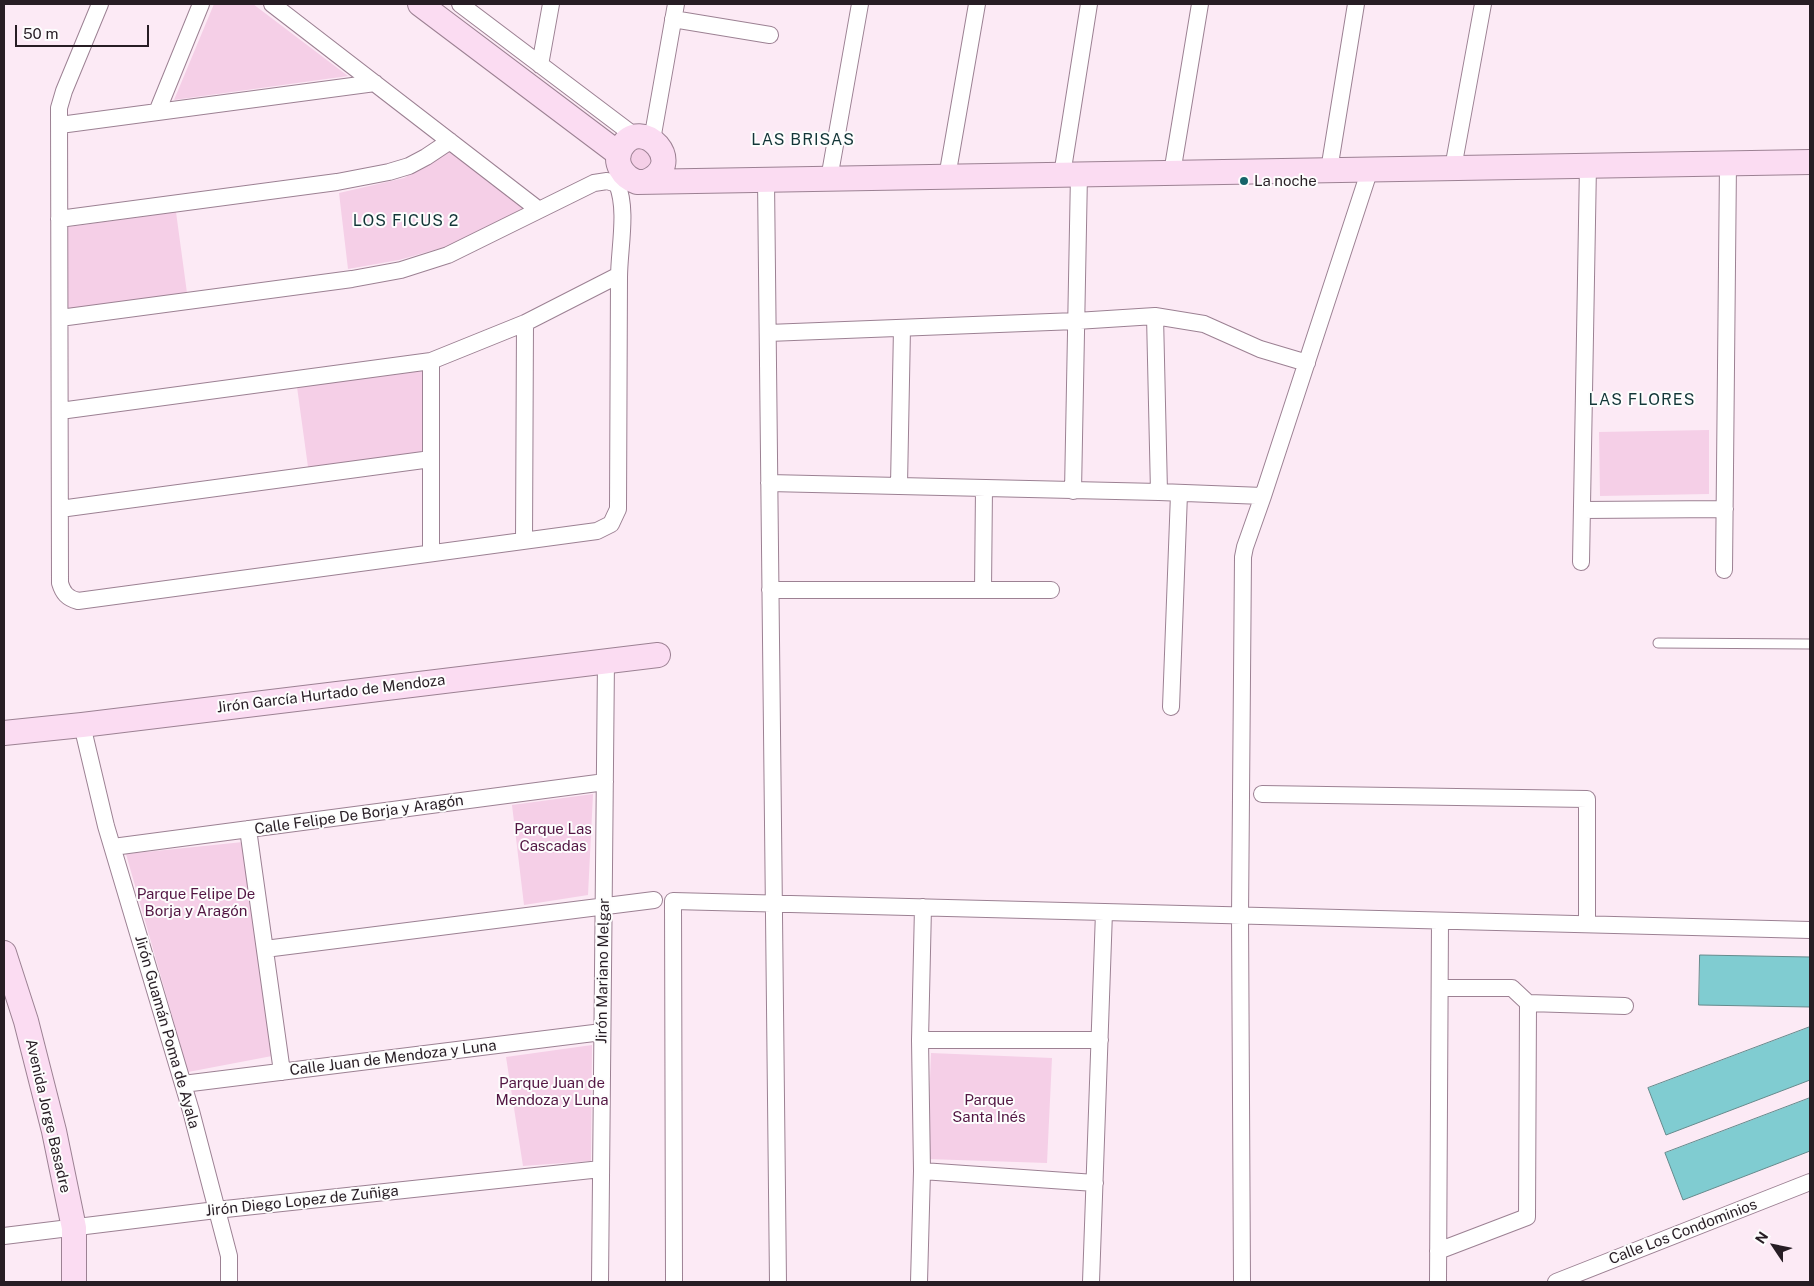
<!DOCTYPE html>
<html>
<head>
<meta charset="utf-8">
<style>
  body { margin:0 }
  #map { position:relative; width:1814px; height:1286px; overflow:hidden; background:#fceaf5; font-family:"Public Sans",sans-serif }
  canvas { display:block }
  .frame { position:absolute; inset:0; border:5px solid #271d24; pointer-events:none }
  .north { position:absolute; left:1749px; top:1221px; width:50px; height:50px; -webkit-text-stroke:4px #fdfdfd; paint-order:stroke; rotate:304deg; font-size:14px; font-weight:700; line-height:20px; text-align:center; color:#271d24 }
  .north::after { content:''; display:block; margin:auto; width:18px; height:22px; background:#271d24; clip-path:polygon(50% 0,100% 100%,50% 72%,0 100%) }
  .scale { position:absolute; left:15px; top:25px; width:134px; height:22px; box-sizing:border-box; border:2px solid #271d24; border-top:0; padding-left:6px; font-size:15px; line-height:18px; white-space:nowrap; color:#271d24; -webkit-text-stroke:4px #fdfdfd; paint-order:stroke }
</style>
</head>
<body>
<div id="map">
<canvas width="1814" height="1286"></canvas>
<div class="frame"></div>
<div class="north">N</div>
<div class="scale">50 m</div>
</div>
<script>
const g = document.querySelector('canvas').getContext('2d');
g.lineJoin = 'round';
function fillPath(path, color) { g.fillStyle = color; g.fill(path, 'evenodd'); }
function strokePath(path, color, width, dash) { g.strokeStyle = color; g.lineWidth = width; g.lineCap = dash ? 'butt' : 'round'; g.setLineDash(dash || []); g.stroke(path); }
function drawText(font, color, halo, rows, align = 'center') {
  g.font = font + ' "Public Sans",sans-serif'; g.lineWidth = 4; g.setLineDash([]); g.textBaseline = 'middle'; g.strokeStyle = halo; g.fillStyle = color; for (const [text, x, y, turn = 0] of rows) {
    g.save(); g.translate(x, y); g.rotate((+turn || 0) * Math.PI / 180); g.textAlign = isNaN(turn) ? turn : align; if (halo) g.strokeText(text, 0, 0); g.fillText(text, 0, 0); g.restore();
  }
}
fillPath(new Path2D(`
  M214,4H253L348,76L174,100Z
  M634,143L658,160L635,175L626,151Z
  M451,150L524,208L448,246L399,260L348,269L339,193L404,178Z
  M176,212L187,293L67,310V227Z
  M422,371L424,452L308,467L297,387Z
  M1709,430V494L1600,496L1599,432Z
  M593,794L588,895L524,905L512,805Z
  M243,842L272,1056L188,1072L126,854Z
  M592,1045L591,1161L523,1166L506,1057Z
  M931,1053L1052,1058L1047,1163L927,1159Z`), '#f5cfe7');
const building = new Path2D(`
  M1700,955L1810,957V1007L1699,1005Z
  M1810,1027V1080L1666,1135L1648,1088Z
  M1810,1098V1151L1683,1200L1665,1153Z`);
fillPath(building, '#80ccd1');
strokePath(building, '#658a8c', 1);
const lane = new Path2D(`
  M1658,643L1810,644`);
const street = new Path2D(`
  M100,4L64,91L59,108L60,583C63,593 67,598 78,601L597,531L611,524L618,509C618,432 618,355 619,278C619,249 628,210 617,184
  M272,4L539,210
  M460,4L636,137
  M673,19L770,35
  M540,65L551,4
  M157,112L201,4
  M60,125L375,83
  M652,140L676,4
  M1453,168L1483,4
  M1329,170L1356,4
  M1172,173L1200,4
  M1062,175L1089,4
  M947,177L977,4
  M829,179L860,4
  M766,180L778,1282
  M59,219L337,182L389,172L409,166L426,157L450,141
  M1155,316L1159,492
  M60,318L352,279L401,270L448,255L594,183L607,181L617,184
  M768,333L1076,321L1155,316L1204,324L1260,349L1307,363
  M431,361V553
  M60,411L431,361L525,323L619,275
  M769,483L1159,492L1263,496
  M899,485L902,328
  M1073,491L1079,174
  M60,509L431,459
  M1582,510L1725,509
  M524,541L525,323
  M1581,562L1588,165
  M1724,570L1728,163
  M770,590H1051
  M983,590L984,488
  M1171,707L1179,494
  M82,725L106,826L191,1111L229,1256V1282
  M1262,794L1587,799V924
  M248,829L282,1072
  M113,847L605,782
  M265,949L654,900
  M1440,988H1512L1528,1003L1625,1006
  M920,1040H1100
  M183,1084L602,1032
  M922,1171L1095,1183
  M4,1236L216,1210L601,1169
  M1438,1251L1527,1217L1528,1003
  M600,1282L606,660
  M674,1282L673,901L1810,930
  M919,1282L922,1171L920,1040L923,907
  M1091,1282L1104,912
  M1242,1282L1240,916L1243,557L1245,547L1263,496L1370,169
  M1438,1282L1440,921
  M1556,1282L1810,1182`);
const secondary = new Path2D(`
  M420,4L619,154
  M645,182C690,165 641,113 621,148C613,163 623,177 637,182L1810,162
  M4,733L82,725L658,655
  M4,953L26,1021L54,1131L74,1228V1282`);
strokePath(lane, '#9c8193', 11);
strokePath(street, '#9c8193', 18);
strokePath(secondary, '#9c8193', 26);
strokePath(lane, '#fff', 9);
strokePath(street, '#fff', 16);
strokePath(secondary, '#fbdcf2', 24);
for (const [x, y, r, color] of [
  [1244,181,5,"#166469"]
]) { const dot = new Path2D(); dot.arc(x, y, r, 0, 2 * Math.PI); g.fillStyle = color; g.fill(dot); strokePath(dot, '#fdfdfd', 2); }
drawText('15px', '#271d24', '#fdfdfd', [
  ["La noche",1254,181]
], 'left');
drawText('15px', '#271d24', '#fdfdfd', [
  ["Jirón García Hurtado de Mendoza",331,694,-7],
  ["Calle Felipe De Borja y Aragón",359,815,-8],
  ["Jirón Mariano Melgar",603,971,-89],
  ["Jirón Guamán Poma de Ayala",167,1032,74],
  ["Calle Juan de Mendoza y Luna",393,1058,-7],
  ["Avenida Jorge Basadre",48,1116,77],
  ["Jirón Diego Lopez de Zuñiga",302,1201,-6],
  ["Calle Los Condominios",1683,1232,-21]
]);
drawText('15px', '#531643', '#fdfdfd', [
  ["Parque Las",553,829],
  ["Cascadas",553,846],
  ["Parque Felipe De",196,894],
  ["Borja y Aragón",196,911],
  ["Parque Juan de",552,1083],
  ["Mendoza y Luna",552,1100],
  ["Parque",989,1100],
  ["Santa Inés",989,1117]
]);
g.letterSpacing = '1px';
drawText('16px', '#133638', '#fdfdfd', [
  ["LAS BRISAS",803,140],
  ["LOS FICUS 2",406,221],
  ["LAS FLORES",1642,400]
]);
g.letterSpacing = '0px';
</script>
</body>
</html>
